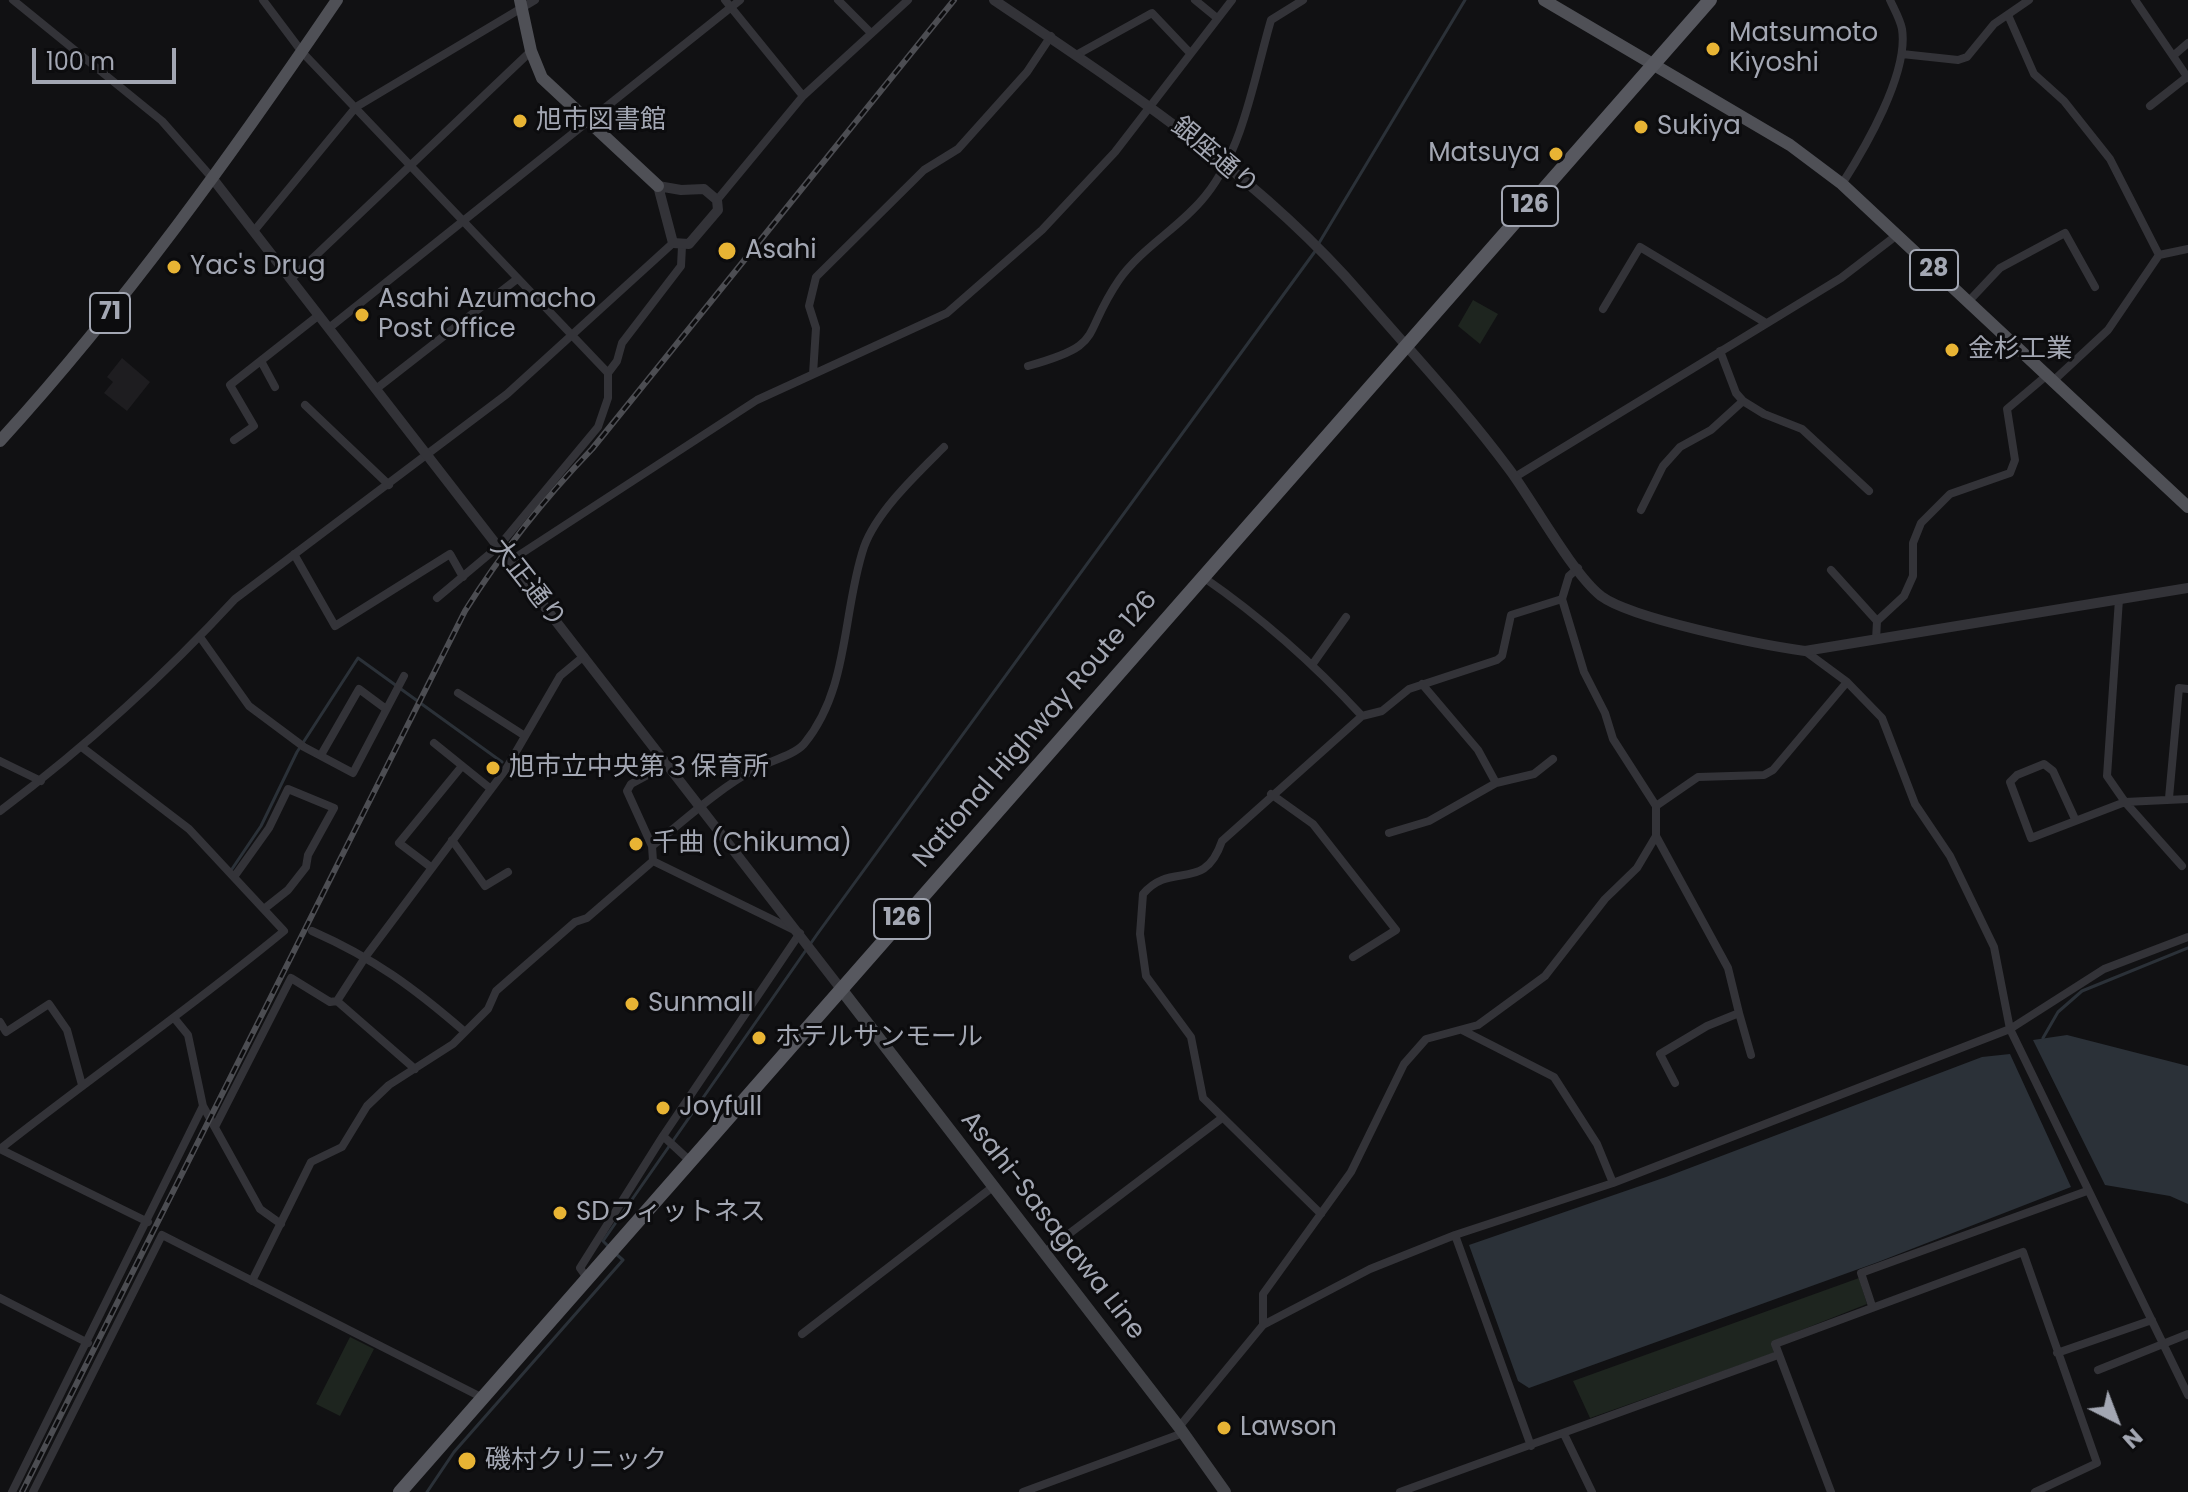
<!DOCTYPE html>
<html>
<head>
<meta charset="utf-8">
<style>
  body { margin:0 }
  #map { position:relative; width:2188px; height:1492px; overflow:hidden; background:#111113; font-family:Poppins,sans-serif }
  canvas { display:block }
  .north { position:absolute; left:2076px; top:1380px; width:80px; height:80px; -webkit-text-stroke:6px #0c0c0e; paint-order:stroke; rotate:138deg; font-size:22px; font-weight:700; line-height:32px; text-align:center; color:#a3a7b3 }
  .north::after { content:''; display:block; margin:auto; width:28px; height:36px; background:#a3a7b3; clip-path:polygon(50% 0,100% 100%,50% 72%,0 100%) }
  .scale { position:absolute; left:32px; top:48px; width:144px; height:36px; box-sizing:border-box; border:4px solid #a3a7b3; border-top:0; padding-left:10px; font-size:24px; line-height:28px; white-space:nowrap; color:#a3a7b3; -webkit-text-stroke:6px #0c0c0e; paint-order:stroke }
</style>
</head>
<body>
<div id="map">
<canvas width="2188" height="1492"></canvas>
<div class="north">N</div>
<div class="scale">100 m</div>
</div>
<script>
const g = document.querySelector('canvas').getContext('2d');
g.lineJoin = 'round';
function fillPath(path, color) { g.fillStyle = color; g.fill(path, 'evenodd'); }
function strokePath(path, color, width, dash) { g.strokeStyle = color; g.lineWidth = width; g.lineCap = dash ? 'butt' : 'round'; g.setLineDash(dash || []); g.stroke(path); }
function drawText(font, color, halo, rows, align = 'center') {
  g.font = font + ' Poppins,"Noto Sans JP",sans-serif'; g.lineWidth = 6; g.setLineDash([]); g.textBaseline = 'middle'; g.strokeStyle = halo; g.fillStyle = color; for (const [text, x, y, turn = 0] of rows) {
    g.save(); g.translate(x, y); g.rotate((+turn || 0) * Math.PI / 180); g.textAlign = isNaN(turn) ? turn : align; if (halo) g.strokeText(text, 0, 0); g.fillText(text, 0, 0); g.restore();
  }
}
fillPath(new Path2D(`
  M122,358L150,382L127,411L104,393L113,382L107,377Z`), '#1e1d20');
fillPath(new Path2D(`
  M1473,300L1498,314L1480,344L1458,326Z
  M1859,1278L1867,1304L1771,1342L1774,1353L1590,1418L1573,1381Z
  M350,1337L374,1349L340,1416L316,1404Z`), '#1e251f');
fillPath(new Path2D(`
  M2067,1035L2188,1066V1204L2170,1196L2105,1185L2033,1040Z
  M2010,1054L2071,1187L1878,1262L1529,1388L1518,1381L1469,1245L1666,1177L1982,1057Z`), '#2b3138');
strokePath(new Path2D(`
  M1319,243L1465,0
  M232,869L261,826L297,752L358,658L502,762
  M2043,1038L2058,1012L2082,991L2188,948
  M608,1246L603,1241L818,933L1316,250
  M427,1492L454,1452L623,1260L616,1254`), '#2b3138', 3);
strokePath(new Path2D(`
  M13,0L162,121L213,179
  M263,0L302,52L608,373V398L598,427L499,546L437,598
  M725,0L803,96
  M838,0L870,32
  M1195,0L1217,18
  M2135,0L2188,78
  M2008,15L2034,74L2064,101L2110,159L2159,255
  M1078,54L1152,13L1190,53
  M1902,54L1958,60L1967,57L1994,24L2029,0
  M2173,56L2188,43
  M2150,106L2187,77
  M1842,184C1865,148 1909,73 1902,29C1900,19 1894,9 1890,0
  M717,200L803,96L908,0
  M254,231L356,107L535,0
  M292,278L531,51
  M1968,302L2000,268L2065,233L2095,287
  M1603,309L1640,247L1766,323
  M329,328L740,0
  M1720,351L1736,393L1743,401L1764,414L1802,429L1869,491
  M261,361L275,387
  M1028,366C1107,344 1080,337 1119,280C1142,247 1181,227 1206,195C1244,147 1254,78 1271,20L1303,0
  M608,373L617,361L622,343L681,266L682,246
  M813,374L816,328L809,306L816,277L924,170L958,149L1027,72L1051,36
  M2052,382L2108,330L2159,255L2188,249
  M376,389L517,279
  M305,405L389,485
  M234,440L254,426L230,385L319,315
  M1515,477L1841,278L1897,235
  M1641,510L1663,466L1680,447L1711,430L1743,401
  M294,554L335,626L450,554L463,577
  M510,561L757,400L947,313L1042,230L1115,152L1232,0
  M1578,568L1569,576L1562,599L1584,672L1605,713L1613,739L1656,806V836L1728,968L1739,1013
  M1831,570L1877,621
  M1203,577C1261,617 1314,664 1362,716
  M2119,599L2107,776L2125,802L2182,866
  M200,637L249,706L304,747L353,773L404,676
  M1876,640L1877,621L1904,596L1913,576V543L1921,523L1950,494L2010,473L2015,460L2007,409L2046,376
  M1805,651L1847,682L1882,718L1915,804L1950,856L1994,947L2010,1029L2188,1395
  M1312,665L1346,617
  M1422,684L1478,750L1496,783
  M458,693L525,736
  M434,743L491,789
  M321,755L359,689L386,709
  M0,761L41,781
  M1271,794L1313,824L1396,930L1353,957
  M2169,798L2179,688L2188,689
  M1656,806L1698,777L1764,775L1773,770L1847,682
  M0,811C85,747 163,677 235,599L507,394L673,243
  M2075,819L2053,771L2044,764L2017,775L2010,782L2031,838L2125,802L2188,799
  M1389,833L1429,821L1496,783L1534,774L1553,759
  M452,840L485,886L508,872
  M652,846C685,820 718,789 755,769C769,761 793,756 804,744C850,688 842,612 864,547C877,511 918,473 944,447
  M432,868L399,843L462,766
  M234,877L269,828L288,789L334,808L308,855L306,867L288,890L264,909
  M312,931C375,959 413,987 465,1032
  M0,1022L6,1032L49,1004L67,1030L82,1085
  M1462,1030L1554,1077L1597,1144L1613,1183
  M415,1069L337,1001L366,956L506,769L560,676L584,656
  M1675,1083L1660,1054L1707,1026L1739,1013L1751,1055
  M203,1106L260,1209L281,1224
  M215,1127L291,978L330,1002L337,1001
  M663,1136L690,1161
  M0,1149C94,1075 192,1007 284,931L189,829L83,748
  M0,1149L148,1222
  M1321,1214L1203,1098L1191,1037L1146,976L1140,934L1143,894C1172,860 1204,894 1222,841L1362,716L1382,711L1409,689L1497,660L1502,656L1511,615L1562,599
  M1455,1235L1531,1446
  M1045,1252L1222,1118
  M587,1278L580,1268L663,1136L800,933L653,861L652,846L627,791L631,784L668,764
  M252,1281L311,1162L342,1147L367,1106L389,1085L453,1044L488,1009L496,991L575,922L587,918L653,861
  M0,1298L88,1343
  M1872,1306L1861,1273L2087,1191
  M1263,1325V1294L1351,1172L1404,1064L1426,1039L1478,1025L1545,976L1605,899L1637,868L1656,836
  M802,1334L994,1186
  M2057,1353L2152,1320
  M2098,1370L2188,1334
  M1179,1427L1263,1325L1370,1269L1455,1235L1613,1183L2010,1029L2104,969L2188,937
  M1564,1434L1592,1492
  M12,1492L203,1106L188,1035L175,1019
  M33,1492L162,1235L483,1398
  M1023,1492L1183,1433
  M1400,1492L1778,1355
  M1831,1492L1775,1344L2023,1252L2097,1463L2035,1492`), '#333338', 8);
strokePath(new Path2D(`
  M994,0C1124,88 1257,174 1361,294C1410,351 1464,408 1509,469C1533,501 1572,573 1601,596C1632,619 1762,645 1805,651L2188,588
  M213,179L841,989
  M658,186L681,190L704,189L717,200L718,210L689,244L673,243Z`), '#333338', 10);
strokePath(new Path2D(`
  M841,989L1179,1427L1225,1492`), '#414247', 12);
strokePath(new Path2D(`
  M520,0L531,51L542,78L658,186
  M1544,0L1790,145L1842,184L2188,507
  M0,441C125,304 233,153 337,0`), '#4f5056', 12);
strokePath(new Path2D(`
  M400,1492L1710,0`), '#57585f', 14);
const rail = new Path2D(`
  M22,1492L465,611C502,552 543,500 592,449L954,0`);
strokePath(rail, '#4c4d52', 6);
strokePath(rail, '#0c0c0e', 3, [9]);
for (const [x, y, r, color] of [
  [1713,49,8,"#e8b434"],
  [520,121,8,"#e8b434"],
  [1641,127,8,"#e8b434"],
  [1556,154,8,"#e8b434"],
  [727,251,10,"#e8b434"],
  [174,267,8,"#e8b434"],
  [362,315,8,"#e8b434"],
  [1952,350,8,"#e8b434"],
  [493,768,8,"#e8b434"],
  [636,844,8,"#e8b434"],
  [632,1004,8,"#e8b434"],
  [759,1038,8,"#e8b434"],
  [663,1108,8,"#e8b434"],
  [560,1213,8,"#e8b434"],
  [1224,1428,8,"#e8b434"],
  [467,1461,10,"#e8b434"]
]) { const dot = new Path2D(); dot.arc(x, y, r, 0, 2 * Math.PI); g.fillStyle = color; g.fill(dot); strokePath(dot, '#0c0c0e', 3); }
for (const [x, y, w] of [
  [1530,206,56],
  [1934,270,48],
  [110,313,40],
  [902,919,56]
]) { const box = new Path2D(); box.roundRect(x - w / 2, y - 20, w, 40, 6); g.fillStyle = '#0c0c0e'; g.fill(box); strokePath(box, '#a3a7b3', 2); }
drawText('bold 24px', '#a3a7b3', null, [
  ["126",1530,206],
  ["28",1934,270],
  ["71",110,313],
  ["126",902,919]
]);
drawText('26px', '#a3a7b3', '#0c0c0e', [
  ["Matsumoto",1729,34],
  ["Kiyoshi",1729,64],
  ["旭市図書館",536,121],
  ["Sukiya",1657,127],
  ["Matsuya",1540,154,"right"],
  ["Asahi",745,251],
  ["Yac's Drug",190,267],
  ["Asahi Azumacho",378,300],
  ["Post Office",378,330],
  ["金杉工業",1968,350],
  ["旭市立中央第３保育所",509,768],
  ["千曲 (Chikuma)",652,844],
  ["Sunmall",648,1004],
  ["ホテルサンモール",775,1038],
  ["Joyfull",679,1108],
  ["SDフィットネス",576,1213],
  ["Lawson",1240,1428],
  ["磯村クリニック",485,1461]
], 'left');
drawText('26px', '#a3a7b3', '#0c0c0e', [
  ["銀座通り",1214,157,40],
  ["大正通り",527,584,52],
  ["National Highway Route 126",1036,730,-49],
  ["Asahi-Sasagawa Line",1052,1226,52]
]);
</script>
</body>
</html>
